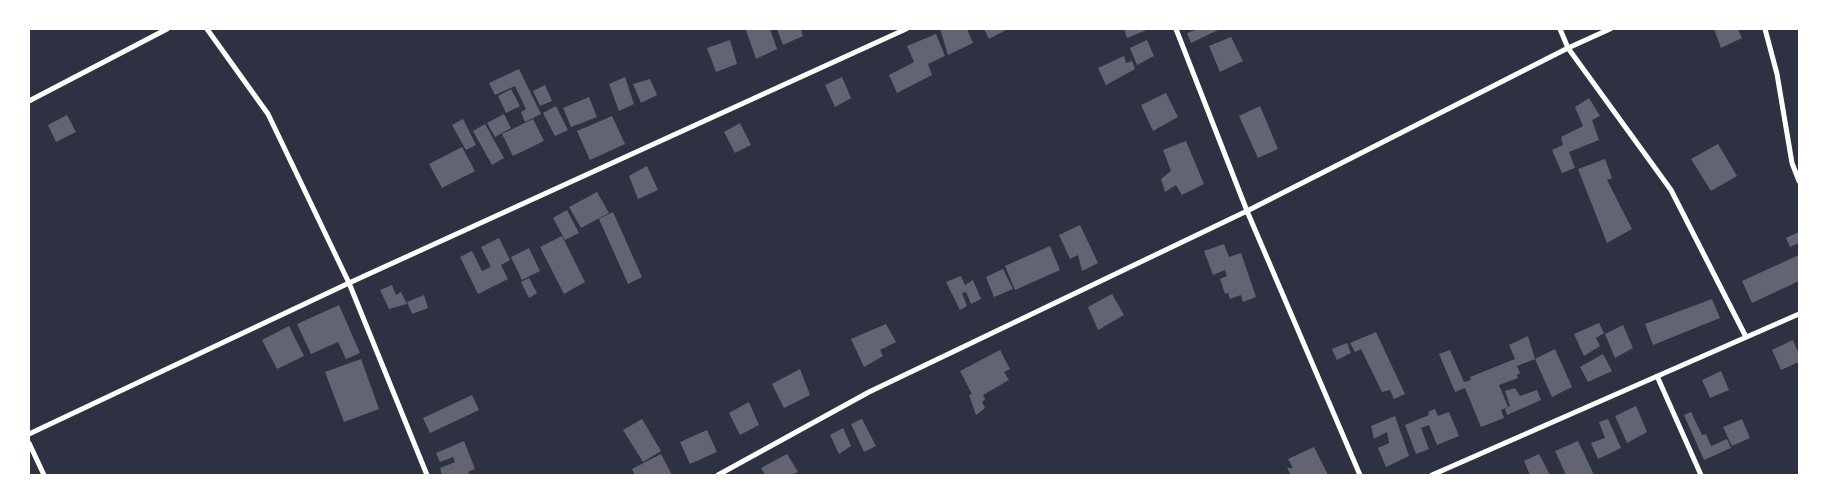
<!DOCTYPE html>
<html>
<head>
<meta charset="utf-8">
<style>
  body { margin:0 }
  #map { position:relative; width:1828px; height:504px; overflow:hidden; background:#2d3142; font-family:Overpass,sans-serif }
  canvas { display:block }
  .frame { position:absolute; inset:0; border:30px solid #fff; pointer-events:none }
</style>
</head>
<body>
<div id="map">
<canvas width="1828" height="504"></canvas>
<div class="frame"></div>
</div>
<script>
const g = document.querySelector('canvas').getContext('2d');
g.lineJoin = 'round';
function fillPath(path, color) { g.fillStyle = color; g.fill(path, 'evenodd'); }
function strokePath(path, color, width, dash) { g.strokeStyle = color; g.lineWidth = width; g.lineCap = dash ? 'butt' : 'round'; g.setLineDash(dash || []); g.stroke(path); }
fillPath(new Path2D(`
  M749,29H770L777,49L756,59L746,30Z
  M777,29H801L803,36L783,45Z
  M940,29H967L973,43L948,55Z
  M984,29H1008L989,39Z
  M1124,29H1149L1127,38Z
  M1198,29H1220L1191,43L1187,33Z
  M1714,29H1738L1742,38L1721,48Z
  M936,34L945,56L928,64L932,75L897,93L889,75L914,62L907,46Z
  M1231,37L1243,61L1220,72L1209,46Z
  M730,40L737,64L716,72L707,48Z
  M1147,40L1154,56L1137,65L1130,48Z
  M1124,56L1126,63L1132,61L1135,69L1106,85L1098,68Z
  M519,69L541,114L525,122L521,112L526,109L515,86L495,95L489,83Z
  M625,77L634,104L619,111L609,84Z
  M842,77L851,98L835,107L825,85Z
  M650,79L657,95L641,103L633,84Z
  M545,85L552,101L540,106L533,91Z
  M511,89L520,106L506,113L498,96Z
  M1166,93L1178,117L1153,131L1141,105Z
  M589,97L597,117L571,127L563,108Z
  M1589,98L1600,116L1592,120L1599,140L1569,152L1575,168L1562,173L1552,150L1563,145L1561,137L1583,126L1575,107Z
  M556,106L568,130L555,136L543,113Z
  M1260,106L1278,149L1258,158L1239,116Z
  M504,114L511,128L495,137L487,123Z
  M67,115L76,132L56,142L48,125Z
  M612,116L625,144L590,160L577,131Z
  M463,119L476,145L466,150L452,125Z
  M533,119L544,141L513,156L502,134Z
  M740,123L751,145L735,153L724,132Z
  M485,124L504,158L492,165L473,131Z
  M1186,141L1204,184L1182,195L1176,185L1165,192L1161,179L1171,171L1163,150Z
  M1718,144L1737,176L1711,191L1691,159Z
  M462,147L475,171L442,188L429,164Z
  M1605,159L1612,178L1607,180L1632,229L1607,243L1578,169Z
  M647,166L658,190L638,199L629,176Z
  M597,192L609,213L581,228L569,207Z
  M567,210L579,233L565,240L553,218Z
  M613,212L642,277L628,284L599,219Z
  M1080,225L1098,263L1082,271L1078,255L1070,259L1059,235Z
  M1799,232V243L1790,247L1786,238Z
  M562,236L585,282L564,294L540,247Z
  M499,238L510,260L501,265L508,279L478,294L460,257L472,251L482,271L491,267L481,247Z
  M1224,244L1229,257L1241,253L1256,297L1243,302L1241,295L1230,299L1228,293L1225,294L1220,279L1227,276L1225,270L1213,275L1204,251Z
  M1050,246L1060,270L1015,290L1005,266Z
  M529,248L540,271L522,280L511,257Z
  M1799,255V281L1752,303L1742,281Z
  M1003,269L1013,289L994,297L986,277Z
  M961,276L965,285L973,280L981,299L971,304L966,292L962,293L967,306L960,310L946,282Z
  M529,278L537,293L529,298L521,282Z
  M392,285L396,295L401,292L407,304L389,309L380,290Z
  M1112,294L1124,315L1098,330L1088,307Z
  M424,295L428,308L412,314L407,302Z
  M1712,299L1720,318L1653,345L1645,324Z
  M339,305L360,353L346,359L338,342L311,354L297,324Z
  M1599,323L1604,333L1596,338L1600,346L1584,356L1574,334Z
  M886,324L896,342L880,350L883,356L864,367L851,339Z
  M1623,325L1633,348L1615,358L1605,334Z
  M289,326L304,356L277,369L262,340Z
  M1376,332L1405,394L1394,399L1390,390L1382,392L1361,349L1355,352L1350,343Z
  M1528,336L1535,359L1517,366L1520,373L1517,375L1518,378L1499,385L1508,407L1501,410L1504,418L1481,427L1465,388L1455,392L1439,354L1450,350L1464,382L1471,380L1470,377L1515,359L1509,345Z
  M1793,340L1799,354V362L1781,370L1772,350Z
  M1347,343L1351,353L1337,360L1332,349Z
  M1555,349L1572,387L1552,397L1535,359Z
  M1000,350L1010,369L1004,372L1009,380L983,395L985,399L982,402L985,408L976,415L969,395L972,394L960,371Z
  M1603,354L1612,371L1588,382L1580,367Z
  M361,359L379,409L344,422L325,372Z
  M800,369L810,395L784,408L772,384Z
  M1721,371L1729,390L1710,398L1702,380Z
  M1515,388L1520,396L1537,390L1541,400L1507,415L1505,409L1510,406L1505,391Z
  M472,395L479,410L430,433L423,418Z
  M749,402L759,425L740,435L729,413Z
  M1636,406L1647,432L1627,443L1615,416Z
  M1435,409L1438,416L1449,412L1459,436L1437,445L1429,425L1421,428L1429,449L1416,454L1405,425L1429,415L1428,412Z
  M1691,412L1702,435L1706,434L1711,446L1727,439L1731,448L1704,460L1684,415Z
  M1395,416L1409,456L1386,467L1378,448L1389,443L1387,432L1374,439L1371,426Z
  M642,419L661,451L643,462L623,430Z
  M862,419L876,446L864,452L851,424Z
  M1608,419L1621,448L1598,459L1591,443L1605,438L1599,422Z
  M1742,419L1750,438L1732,446L1723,427Z
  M843,428L851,446L839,454L830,435Z
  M707,430L717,452L690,464L680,442Z
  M464,441L475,469L468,472L470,475H442L440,468L455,462L453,457L440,462L436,453Z
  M1578,441L1594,475H1566L1555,451Z
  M1314,447L1328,475H1291L1287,468H1293L1288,459Z
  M661,454L672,475H635L632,469Z
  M787,454L798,472L791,475H765L761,468Z
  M1539,454L1550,475H1530L1524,461Z`), '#626471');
strokePath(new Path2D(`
  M207,29L268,114L349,283L427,475
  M1176,29L1247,211L1360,475
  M1560,29L1568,48L1671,190L1746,337
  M1765,29L1777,74L1792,163L1799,181
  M29,101L167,29
  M1657,376L1701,475
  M29,434L349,283L906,29
  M29,443L44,475
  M718,475L869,392L1247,211L1568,48L1610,29
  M1432,475L1799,314`), '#fff', 5);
</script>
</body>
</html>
